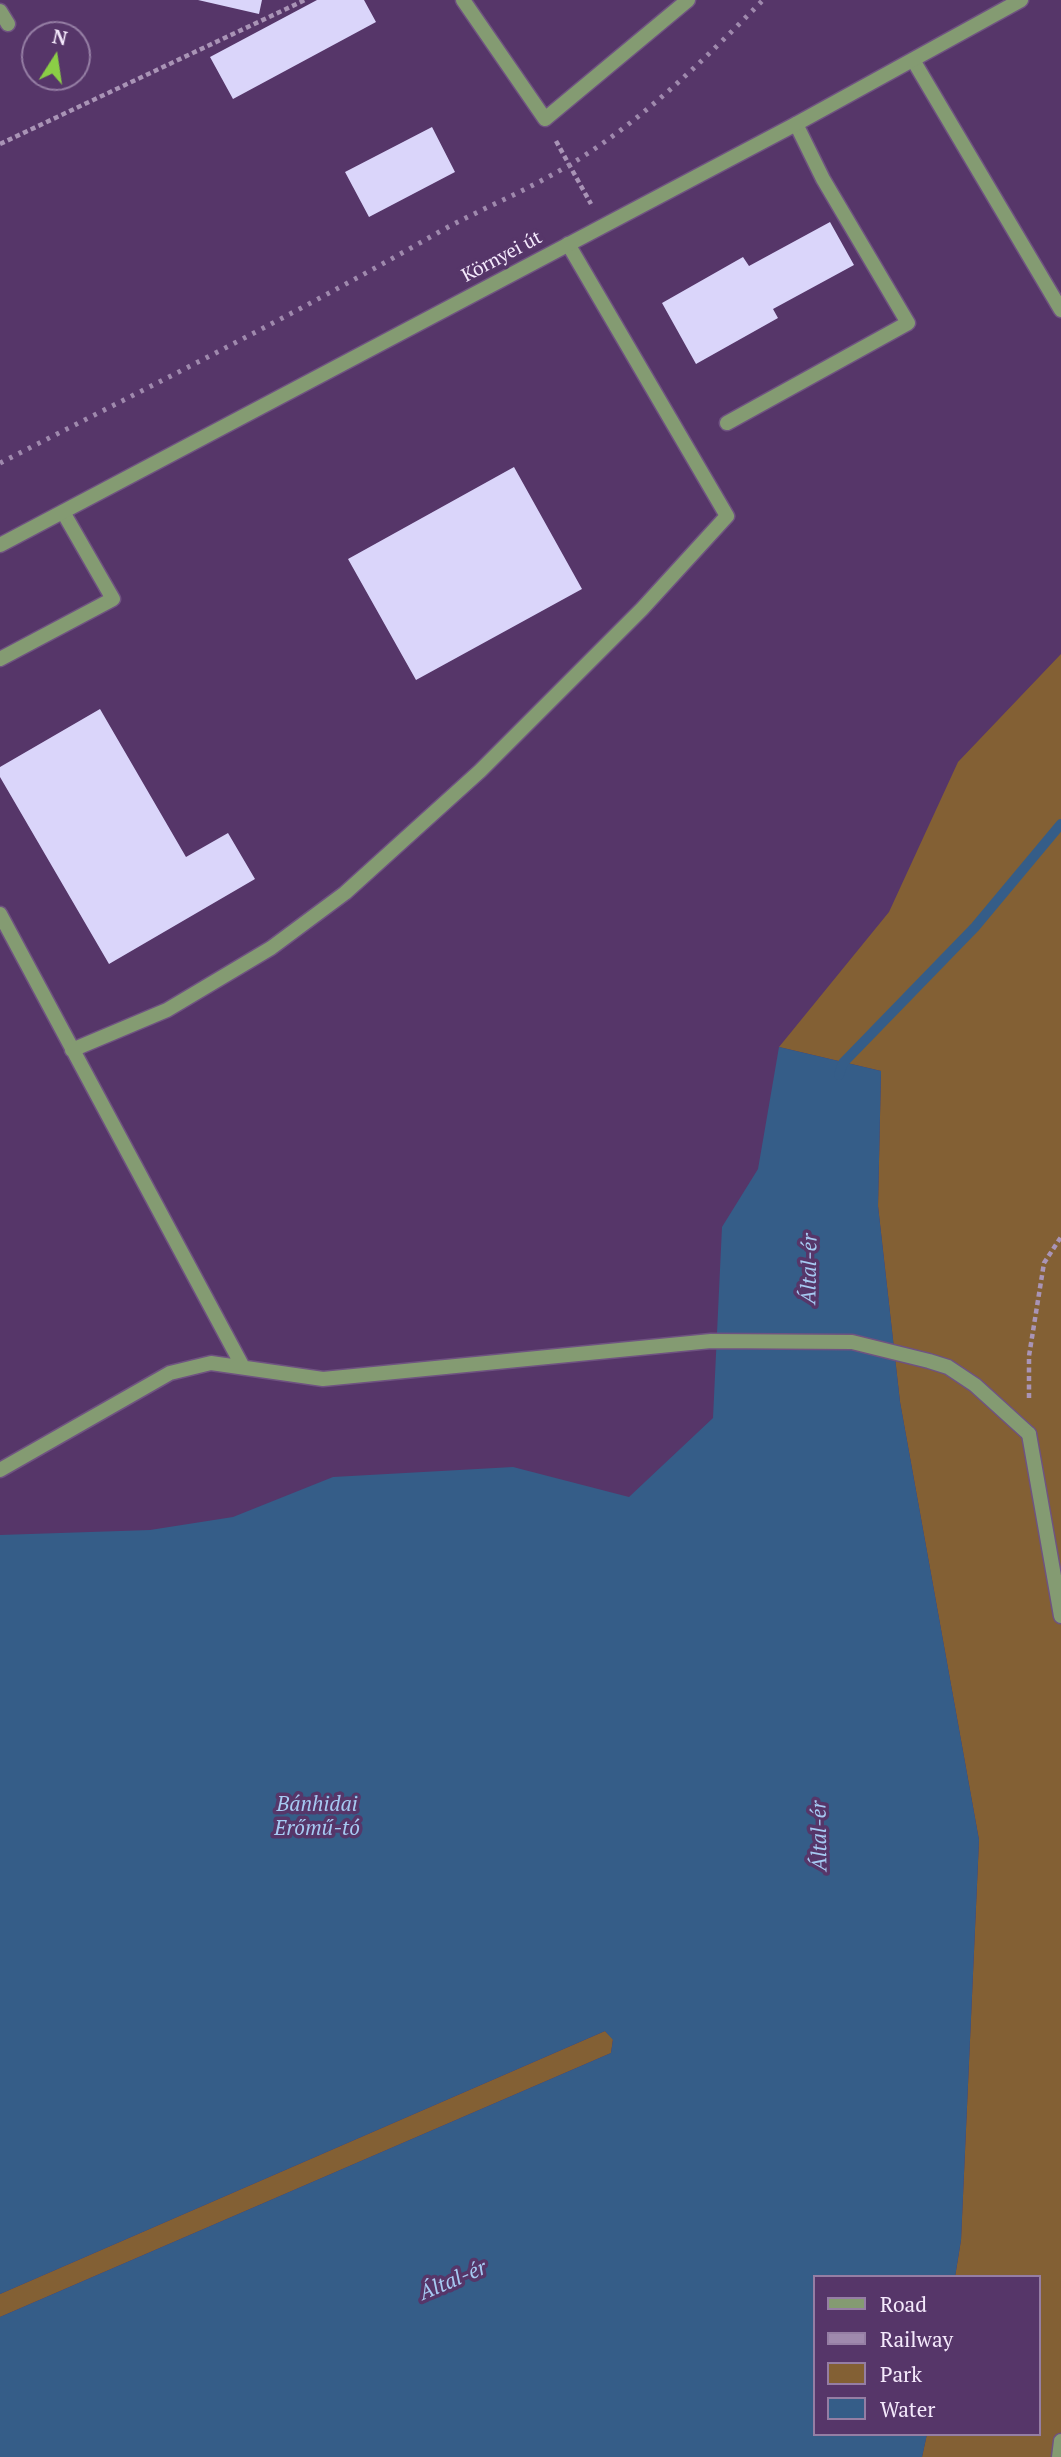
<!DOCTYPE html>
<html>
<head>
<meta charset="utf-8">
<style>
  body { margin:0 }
  #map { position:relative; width:1061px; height:2457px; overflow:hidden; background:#563669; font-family:"PT Serif",serif }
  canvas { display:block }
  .legend { position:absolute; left:813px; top:2275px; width:228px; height:161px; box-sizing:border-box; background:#563669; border:2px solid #957ea4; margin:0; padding:9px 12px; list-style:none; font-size:21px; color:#f4e9fc }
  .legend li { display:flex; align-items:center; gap:14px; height:35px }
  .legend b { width:35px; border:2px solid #957ea4 }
  .north { position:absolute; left:21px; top:21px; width:70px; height:70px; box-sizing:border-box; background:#563669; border:2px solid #957ea4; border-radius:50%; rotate:12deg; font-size:19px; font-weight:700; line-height:28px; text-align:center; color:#f4e9fc }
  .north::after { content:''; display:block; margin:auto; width:24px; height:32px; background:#8bce46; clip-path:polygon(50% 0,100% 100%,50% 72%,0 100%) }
</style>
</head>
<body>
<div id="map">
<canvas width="1061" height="2457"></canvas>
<ul class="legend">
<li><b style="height:9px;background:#849b72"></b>Road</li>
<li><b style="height:9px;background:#9f89ad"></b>Railway</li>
<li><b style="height:19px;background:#836034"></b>Park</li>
<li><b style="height:19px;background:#355d88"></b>Water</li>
</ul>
<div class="north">N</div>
</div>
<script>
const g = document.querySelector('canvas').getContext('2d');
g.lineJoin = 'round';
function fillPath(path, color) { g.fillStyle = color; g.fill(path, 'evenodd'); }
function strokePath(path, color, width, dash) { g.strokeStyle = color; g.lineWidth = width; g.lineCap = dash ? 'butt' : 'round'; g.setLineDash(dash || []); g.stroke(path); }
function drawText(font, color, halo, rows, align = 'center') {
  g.font = font + ' "PT Serif",serif'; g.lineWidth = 7; g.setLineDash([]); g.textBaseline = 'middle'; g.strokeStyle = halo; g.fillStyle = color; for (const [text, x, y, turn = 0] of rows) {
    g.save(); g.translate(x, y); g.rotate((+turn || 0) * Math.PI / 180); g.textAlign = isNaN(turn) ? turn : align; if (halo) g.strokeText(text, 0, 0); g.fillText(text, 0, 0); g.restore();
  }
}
fillPath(new Path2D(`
  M1061,654V2457H922L927,2434H1038V2277H955L961,2240L979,1840L900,1402L878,1206L881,1071L779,1047L889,912L958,762Z
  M605,2031L613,2039L611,2053L0,2317V2294Z`), '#836034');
fillPath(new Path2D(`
  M779,1047L881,1071L878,1206L900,1402L979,1840L961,2240L955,2277H814V2434H927L922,2457H0V2317L611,2053L613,2040L605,2031L0,2294V1535L150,1530L233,1517L333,1477L513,1467L629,1497L713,1418L722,1227L758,1169Z`), '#355d88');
strokePath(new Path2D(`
  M839,1075L843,1063L975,927L1061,824`), '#355d88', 10);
fillPath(new Path2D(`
  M198,0H262L259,14Z
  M317,0H364L376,22L233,99L210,57Z
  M432,127L455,172L369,217L345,172Z
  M830,222L854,265L773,309L778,318L696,364L662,303L743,257L749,266Z
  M514,467L582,589L416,680L348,559Z
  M100,709L186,857L228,833L255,879L109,964L0,777V767Z`), '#dad5fa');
const lane = new Path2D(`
  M0,11L8,24
  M913,60L1061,310
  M727,423L908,323L823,179L796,124
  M0,659L113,599L63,512
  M0,914L243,1367
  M72,1050L167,1010L271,948L345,893L480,771L642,609L727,516L568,244
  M0,1470L170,1373L211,1363L323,1379L711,1341L852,1342L929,1361L948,1367L975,1385L1029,1434`);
const street = new Path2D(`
  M463,0L545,119L688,0
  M0,545L796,124L1021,0
  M1029,1434L1061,1616
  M1059,2457L1061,2441`);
strokePath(lane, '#6f5381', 17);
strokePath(street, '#6f5381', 17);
strokePath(new Path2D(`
  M556,141L591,204
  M0,144L305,0
  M1029,1398V1356L1044,1263L1061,1237`), '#a994b6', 4.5, [5, 3.5]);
strokePath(lane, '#849b72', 14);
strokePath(street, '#849b72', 14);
strokePath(new Path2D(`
  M0,463C147,388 296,314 439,232C475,212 512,197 548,177C629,134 699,65 763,0`), '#9f89ad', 5, [3.5, 7]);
drawText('19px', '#f4e9fc', '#563669', [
  ["Környei út",502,257,-28]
]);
drawText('italic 21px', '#a6caf2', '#563669', [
  ["Által-ér",810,1269,-89],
  ["Bánhidai",317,1805],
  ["Erőmű-tó",317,1829],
  ["Által-ér",820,1836,-91],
  ["Által-ér",453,2281,-23]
]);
</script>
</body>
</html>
